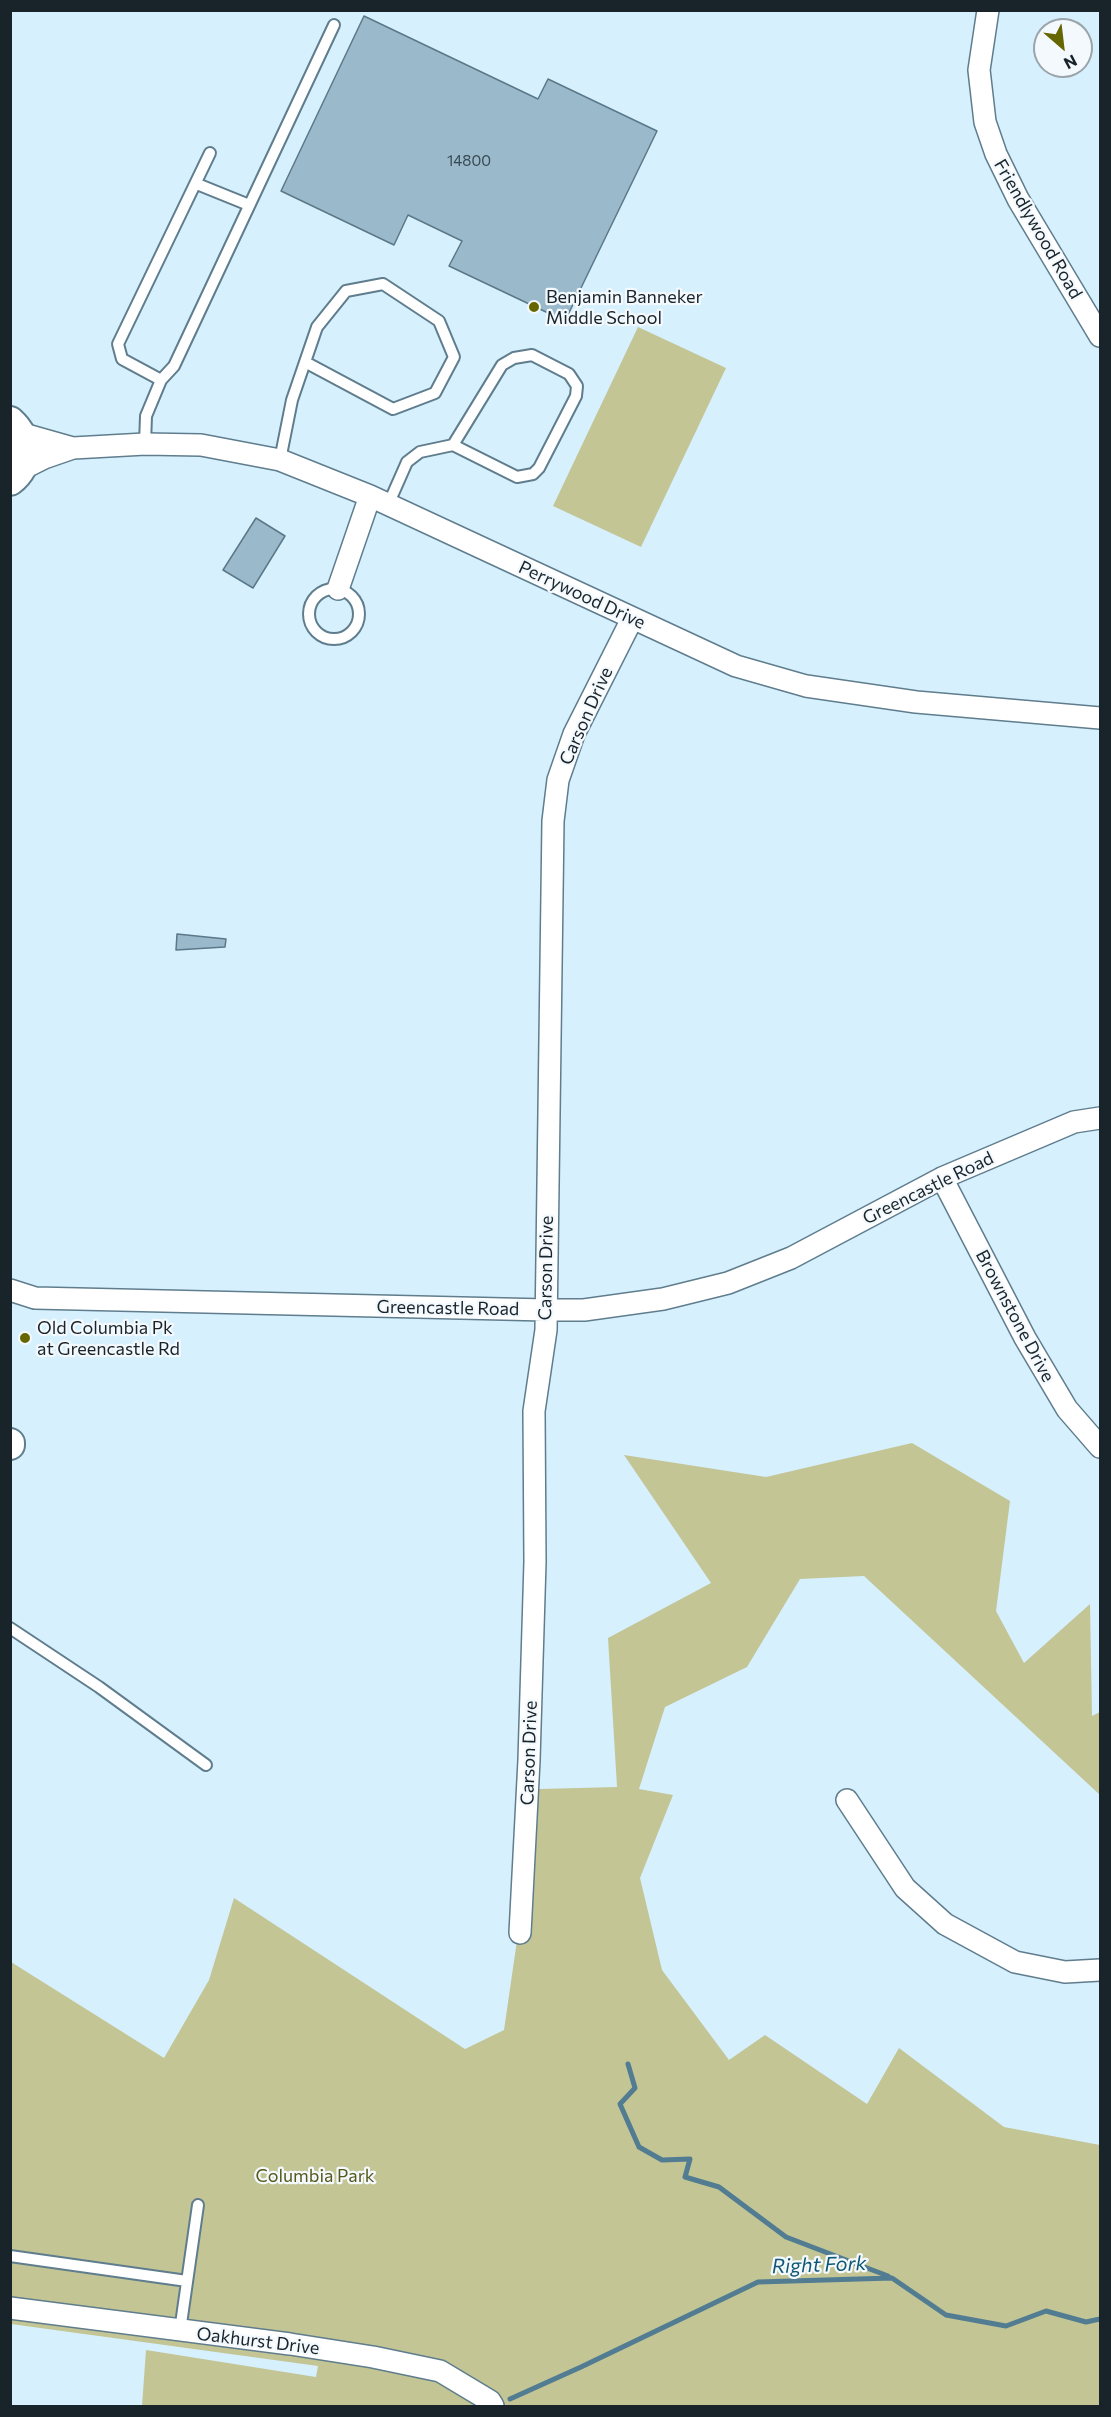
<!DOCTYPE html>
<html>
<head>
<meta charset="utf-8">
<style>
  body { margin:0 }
  #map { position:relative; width:1111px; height:2417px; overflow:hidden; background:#d6f0fe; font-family:Commissioner,sans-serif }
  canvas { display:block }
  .frame { position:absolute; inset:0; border:12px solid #18242a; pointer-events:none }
  .north { position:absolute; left:1033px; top:18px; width:60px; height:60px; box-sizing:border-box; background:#f3f9fd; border:2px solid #9ba4a9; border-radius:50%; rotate:152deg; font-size:16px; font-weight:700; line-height:24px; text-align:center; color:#18242a }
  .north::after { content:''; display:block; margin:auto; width:21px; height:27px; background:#660; clip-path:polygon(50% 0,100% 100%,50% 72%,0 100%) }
</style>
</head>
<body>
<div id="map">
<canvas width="1111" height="2417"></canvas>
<div class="frame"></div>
<div class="north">N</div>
</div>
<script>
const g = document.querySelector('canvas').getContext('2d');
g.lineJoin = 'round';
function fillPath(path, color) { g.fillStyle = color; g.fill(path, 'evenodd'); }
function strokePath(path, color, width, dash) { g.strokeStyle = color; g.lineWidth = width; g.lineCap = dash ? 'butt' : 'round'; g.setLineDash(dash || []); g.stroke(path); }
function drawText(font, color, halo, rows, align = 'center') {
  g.font = font + ' Commissioner,sans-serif'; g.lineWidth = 4.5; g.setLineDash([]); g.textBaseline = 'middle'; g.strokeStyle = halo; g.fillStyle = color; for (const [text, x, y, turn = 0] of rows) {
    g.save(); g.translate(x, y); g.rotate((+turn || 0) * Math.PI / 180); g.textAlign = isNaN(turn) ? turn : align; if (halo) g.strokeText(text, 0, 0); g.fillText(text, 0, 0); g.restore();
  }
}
fillPath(new Path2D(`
  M638,327L726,368L641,547L553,506Z
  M912,1443L1010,1501L996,1611L1024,1663L1090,1604L1092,1716L1100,1712V1795L864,1576L800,1579L747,1667L665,1707L639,1789L673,1795L640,1878L662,1970L729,2060L765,2035L867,2104L899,2048L1004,2127L1100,2145V2406H142L146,2350L316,2377L318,2366L11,2324V1962L164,2058L209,1980L234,1898L465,2049L504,2030L539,1789L617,1787L608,1638L711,1583L624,1455L766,1477Z`), '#c3c595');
strokePath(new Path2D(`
  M628,2064L635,2088L620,2104L639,2147L662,2160L690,2159L685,2177L719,2187L786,2237L888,2276
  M510,2399L581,2367L758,2282L892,2278L946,2315L1006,2326L1046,2311L1086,2322L1100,2319`), '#517c92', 5);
const building = new Path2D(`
  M364,16L538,99L548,79L657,131L565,321L449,266L462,241L408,215L394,245L281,191Z
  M256,518L285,536L253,588L223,570Z
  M177,934L226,939L225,947L176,950Z`);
fillPath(building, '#9ab9cb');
strokePath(building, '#5b7888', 1.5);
const service = new Path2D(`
  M210,153L118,344L122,359L161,380L174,366L334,25
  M197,184L249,205
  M145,444L146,416L161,380
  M280,460L292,400L317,327L346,291L383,284L439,321L454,357L435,393L393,409L305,362
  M388,505L407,462L420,452L453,445L517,477L533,474L539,468L576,396L577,386L569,374L532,355L514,358L502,365L453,445
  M309 614a25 25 0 1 1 50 0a25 25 0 1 1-50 0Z
  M10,1628L99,1687L206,1765
  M10,2256L187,2281
  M180,2331L198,2205`);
const minor = new Path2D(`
  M988,10L979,70L985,122L996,154L1018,199L1100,336
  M20,433L73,448L44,458L22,469
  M73,448L145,444L201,445L280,460L370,496L736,666L806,686L916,702L1100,718
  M338,589L370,496
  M942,1178L1025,1338L1067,1409L1100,1447
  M10,1290L35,1298L546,1310H584L663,1299L728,1283L791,1258L942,1178L1074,1122L1100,1118
  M847,1800L905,1888L945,1924L1015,1962L1065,1972L1100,1970
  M520,1933L529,1760L535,1562L534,1411L546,1330L553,821L558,780L574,734L632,619
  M10,2308L290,2344L373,2357L440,2371L490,2401L493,2406`);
const secondary = new Path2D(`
  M10,421C29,438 31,465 10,481
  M10,1443V1445`);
strokePath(service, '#5f7d8d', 14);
strokePath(minor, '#5f7d8d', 24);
strokePath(secondary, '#5f7d8d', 32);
strokePath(service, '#fff', 10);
strokePath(minor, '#fff', 21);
strokePath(secondary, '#fff', 28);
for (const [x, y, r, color] of [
  [534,307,6,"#660"],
  [25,1338,6,"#660"]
]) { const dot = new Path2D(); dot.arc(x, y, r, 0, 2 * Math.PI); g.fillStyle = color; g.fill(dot); strokePath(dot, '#f3f9fd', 2); }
drawText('15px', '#384952', null, [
  ["14800",469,161]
]);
drawText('18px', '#18242a', '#f3f9fd', [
  ["Friendlywood Road",1038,229,60],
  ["Perrywood Drive",582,595,25],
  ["Carson Drive",586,716,-66],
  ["Greencastle Road",928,1188,-26],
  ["Carson Drive",546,1268,-89],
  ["Greencastle Road",448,1308,1],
  ["Brownstone Drive",1015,1316,62],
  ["Carson Drive",529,1753,-88],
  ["Oakhurst Drive",258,2341,7]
]);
drawText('18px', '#18242a', '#f3f9fd', [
  ["Benjamin Banneker",546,297],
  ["Middle School",546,318],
  ["Old Columbia Pk",37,1328],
  ["at Greencastle Rd",37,1349]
], 'left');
drawText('18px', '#565719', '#f3f9fd', [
  ["Columbia Park",315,2176]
]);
drawText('italic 20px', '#0f5775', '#f3f9fd', [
  ["Right Fork",819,2265,-2]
]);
</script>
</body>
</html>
